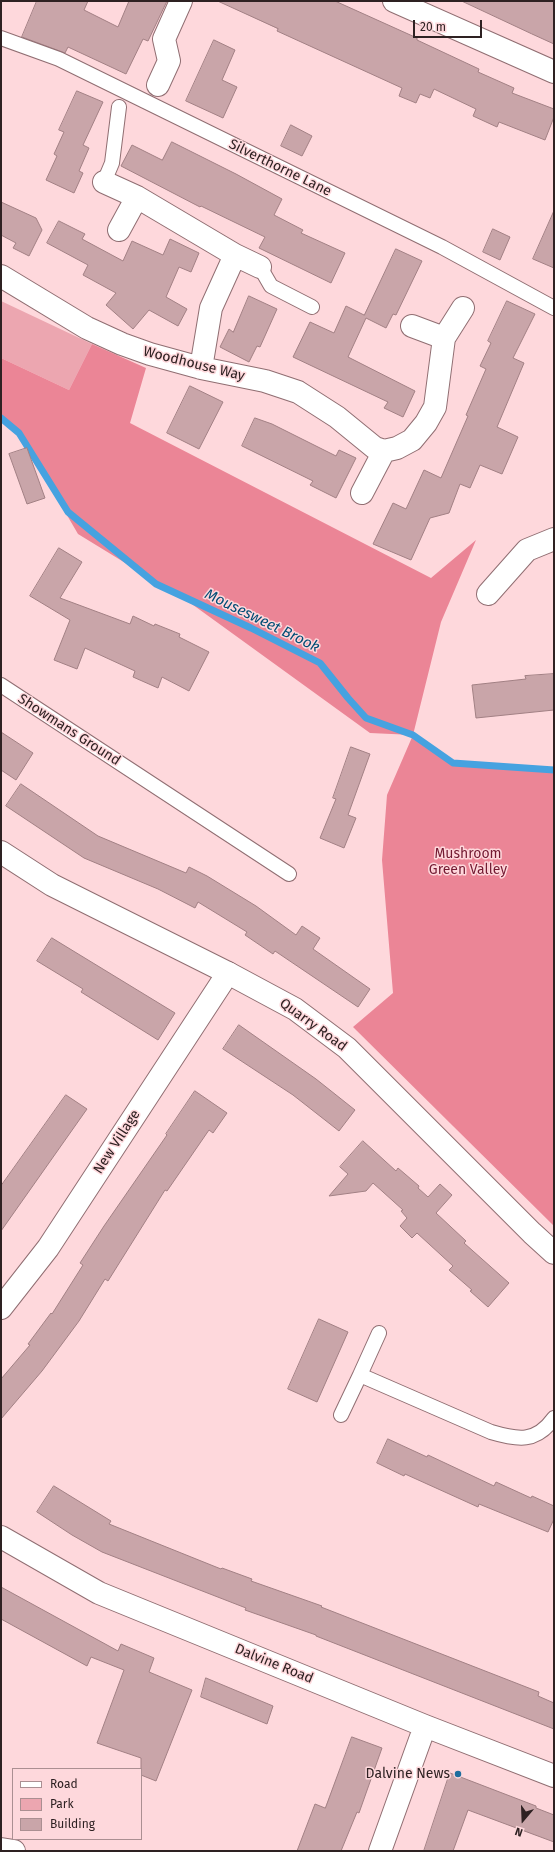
<!DOCTYPE html>
<html>
<head>
<meta charset="utf-8">
<style>
  body { margin:0 }
  #map { position:relative; width:555px; height:1852px; overflow:hidden; background:#fed8dc; font-family:"Fira Sans",sans-serif }
  canvas { display:block }
  .frame { position:absolute; inset:0; border:2px solid #2e2122; pointer-events:none }
  .legend { position:absolute; left:12px; top:1768px; width:130px; height:72px; box-sizing:border-box; background:#fed8dc; border:1px solid #ab8f92; margin:0; padding:5px 7px; list-style:none; font-size:12px; color:#2e2122 }
  .legend li { display:flex; align-items:center; gap:8px; height:20px }
  .legend b { width:20px; border:1px solid #ab8f92 }
  .north { position:absolute; left:503px; top:1800px; width:40px; height:40px; -webkit-text-stroke:3px #fed8dc; paint-order:stroke; rotate:199deg; font-size:11px; font-weight:700; line-height:16px; text-align:center; color:#2e2122 }
  .north::after { content:''; display:block; margin:auto; width:14px; height:18px; background:#2e2122; clip-path:polygon(50% 0,100% 100%,50% 72%,0 100%) }
  .scale { position:absolute; left:413px; top:20px; width:69px; height:18px; box-sizing:border-box; border:2px solid #2e2122; border-top:0; padding-left:5px; font-size:12px; line-height:14px; white-space:nowrap; color:#2e2122; -webkit-text-stroke:3px #fed8dc; paint-order:stroke }
</style>
</head>
<body>
<div id="map">
<canvas width="555" height="1852"></canvas>
<div class="frame"></div>
<ul class="legend">
<li><b style="height:5px;background:#fff"></b>Road</li>
<li><b style="height:11px;background:#eca6b0"></b>Park</li>
<li><b style="height:11px;background:#c9a5a9"></b>Building</li>
</ul>
<div class="north">N</div>
<div class="scale">20 m</div>
</div>
<script>
const g = document.querySelector('canvas').getContext('2d');
g.lineJoin = 'round';
function fillPath(path, color) { g.fillStyle = color; g.fill(path, 'evenodd'); }
function strokePath(path, color, width, dash) { g.strokeStyle = color; g.lineWidth = width; g.lineCap = dash ? 'butt' : 'round'; g.setLineDash(dash || []); g.stroke(path); }
function drawText(font, color, halo, rows, align = 'center') {
  g.font = font + ' "Fira Sans",sans-serif'; g.lineWidth = 3; g.setLineDash([]); g.textBaseline = 'middle'; g.strokeStyle = halo; g.fillStyle = color; for (const [text, x, y, turn = 0] of rows) {
    g.save(); g.translate(x, y); g.rotate((+turn || 0) * Math.PI / 180); g.textAlign = isNaN(turn) ? turn : align; if (halo) g.strokeText(text, 0, 0); g.fillText(text, 0, 0); g.restore();
  }
}
fillPath(new Path2D(`
  M1,301L92,344L69,390L1,358Z`), '#eca6b0');
fillPath(new Path2D(`
  M92,344L146,368L130,423L431,578L476,540L441,622L413,735L453,763L554,770V1226L353,1027L393,993L382,860L387,795L413,735L370,733L189,602L78,534L19,433L1,418V358L69,390Z`), '#eb8596');
strokePath(new Path2D(`
  M1,418L19,433L68,512L156,584L251,628L320,663L348,698L366,718L413,735L453,763L554,770`), '#46a2e0', 7);
const building = new Path2D(`
  M37,1H88L84,10L118,27L129,1H167L148,41L143,39L126,74L68,47L65,53L22,37Z
  M218,1H335L417,38V40L479,69L478,72L514,88L512,93L554,109V117L545,140L499,122L497,127L473,116L476,109L434,89L430,98L420,94L416,103L399,96L402,88L277,31L278,29Z
  M462,1H554V44L532,34Z
  M214,40L235,50L222,80L237,87L223,118L186,101Z
  M77,91L103,102L83,145L89,148L79,171L83,173L74,193L46,180L57,156L54,154L64,132L59,130Z
  M291,125L312,136L302,156L281,146Z
  M172,142L236,174L282,199L274,215L303,230L301,233L345,253L331,283L259,248L265,237L201,206L200,207L121,166L132,145L162,160Z
  M1,202L36,218L42,230L29,256L13,248L16,243L1,235Z
  M554,211V268L533,259Z
  M59,221L85,234L82,239L123,261L132,241L163,255L170,239L199,253L191,272L179,267L166,297L187,309L178,326L149,310L133,329L106,305L116,293L83,275L88,265L47,243Z
  M493,229L510,237L500,260L483,252Z
  M396,249L422,261L396,315L393,314L386,328L366,318L348,357L415,391L403,417L384,408L388,402L293,357L310,322L334,333L346,306L364,315Z
  M249,296L277,309L260,347L257,346L249,362L220,347L229,329L233,332Z
  M507,301L535,314L513,358L524,363L497,427L518,437L502,474L480,465L470,488L460,484L449,513L430,518L411,560L373,544L393,503L406,509L424,470L441,478L468,416L466,415L486,369L480,366L491,343L488,341Z
  M190,386L223,402L199,449L167,433Z
  M255,418L272,424L336,456L339,450L356,458L336,498L310,485L313,481L242,446Z
  M27,448L45,498L27,504L9,454Z
  M59,548L82,562L60,598L130,624L133,616L154,626L155,624L180,634L179,637L209,652L189,691L162,677L158,688L133,677L135,671L85,648L77,669L54,660L70,620L30,596Z
  M554,674V710L476,718L472,685L526,679L525,676Z
  M1,732L33,753L16,780L1,770Z
  M351,747L370,754L348,815L356,818L344,848L320,838L336,799L333,798Z
  M21,784L98,836L186,873L189,867L207,876L256,906L296,935L302,926L320,938L313,949L370,989L358,1007L275,951L273,954L245,935L247,932L198,902L195,908L158,889L84,858L6,806Z
  M52,938L175,1013L158,1040L81,992L83,989L37,961Z
  M239,1025L316,1079L355,1110L339,1131L293,1095L223,1049Z
  M195,1091L227,1113L213,1133L209,1130L167,1191L165,1190L108,1281L105,1279L79,1321L42,1371L1,1419V1379L30,1345L28,1344L51,1313L52,1314L83,1265L80,1263L104,1226L167,1135L166,1134Z
  M66,1095L87,1109L1,1231V1186Z
  M363,1141L396,1171L398,1168L419,1186L418,1188L428,1197L440,1184L452,1195L436,1213L466,1241L464,1243L509,1283L488,1307L470,1291L472,1290L449,1270L453,1266L417,1233L412,1238L400,1226L407,1218L401,1211L403,1210L373,1183L366,1191L329,1196L348,1174L340,1167Z
  M319,1319L348,1332L317,1402L288,1389Z
  M388,1439L427,1457L428,1455L494,1486L496,1482L531,1498L532,1496L554,1506V1519L548,1532L479,1504L478,1507L405,1474L404,1476L377,1463Z
  M54,1486L111,1521L109,1524L221,1569L222,1568L252,1579L251,1581L322,1606L321,1607L539,1692L538,1696L554,1703V1729L316,1636V1635L245,1610L246,1608L102,1552L72,1535L37,1512Z
  M1,1587L118,1651L121,1644L154,1658L149,1672L192,1690L156,1781L141,1775V1758L97,1743L124,1670L91,1657L87,1666L1,1619Z
  M206,1678L273,1706L267,1724L201,1697Z
  M352,1737L382,1748L359,1813L357,1812L341,1851H297L315,1804L325,1808Z
  M450,1773L536,1806V1808L554,1815V1842L468,1810L453,1851H424Z`);
fillPath(building, '#c9a5a9');
strokePath(building, '#a28084', 1);
const service = new Path2D(`
  M1,38L59,59L442,247L554,308
  M104,182L112,163L119,107
  M260,267L271,286L312,307
  M1,685L289,874
  M379,1333L360,1375L491,1432C518,1440 536,1443 554,1418
  M341,1415L360,1375`);
const minor = new Path2D(`
  M394,1L554,72
  M158,85L169,61L164,39L181,1
  M104,182L137,197L235,255L211,308L201,368
  M119,230L137,197
  M235,255L260,267
  M1,276L87,328L122,344L150,354L201,368L265,381L298,392L337,417L375,448L384,451L397,448L412,440L426,423L435,407L444,338
  M412,326L444,338L463,308
  M362,493L384,451
  M488,594L527,550L554,539
  M1,1308L48,1248L228,973
  M1,1537L99,1593L425,1726L554,1776
  M1,1849L14,1851
  M380,1851L425,1726`);
const tertiary = new Path2D(`
  M1,852L52,885L228,973L295,1009L347,1048L532,1233L554,1253`);
strokePath(service, '#906e72', 16);
strokePath(minor, '#906e72', 24);
strokePath(tertiary, '#906e72', 24);
strokePath(service, '#fff', 14);
strokePath(minor, '#fff', 22);
strokePath(tertiary, '#fff', 22);
for (const [x, y, r, color] of [
  [458,1774,4,"#1d6d9e"]
]) { const dot = new Path2D(); dot.arc(x, y, r, 0, 2 * Math.PI); g.fillStyle = color; g.fill(dot); strokePath(dot, '#fed8dc', 1.5); }
drawText('14px', '#2e2122', '#fed8dc', [
  ["Silverthorne Lane",280,168,26],
  ["Woodhouse Way",194,364,14],
  ["Showmans Ground",69,730,33],
  ["Quarry Road",313,1025,36],
  ["New Village",117,1142,-57],
  ["Dalvine Road",274,1664,22]
]);
drawText('14px', '#731931', '#fed8dc', [
  ["Mushroom",468,854],
  ["Green Valley",468,870]
]);
drawText('14px', '#2e2122', '#fed8dc', [
  ["Dalvine News",450,1774]
], 'right');
drawText('italic 15px', '#024d75', '#fed8dc', [
  ["Mousesweet Brook",262,621,26]
]);
</script>
</body>
</html>
